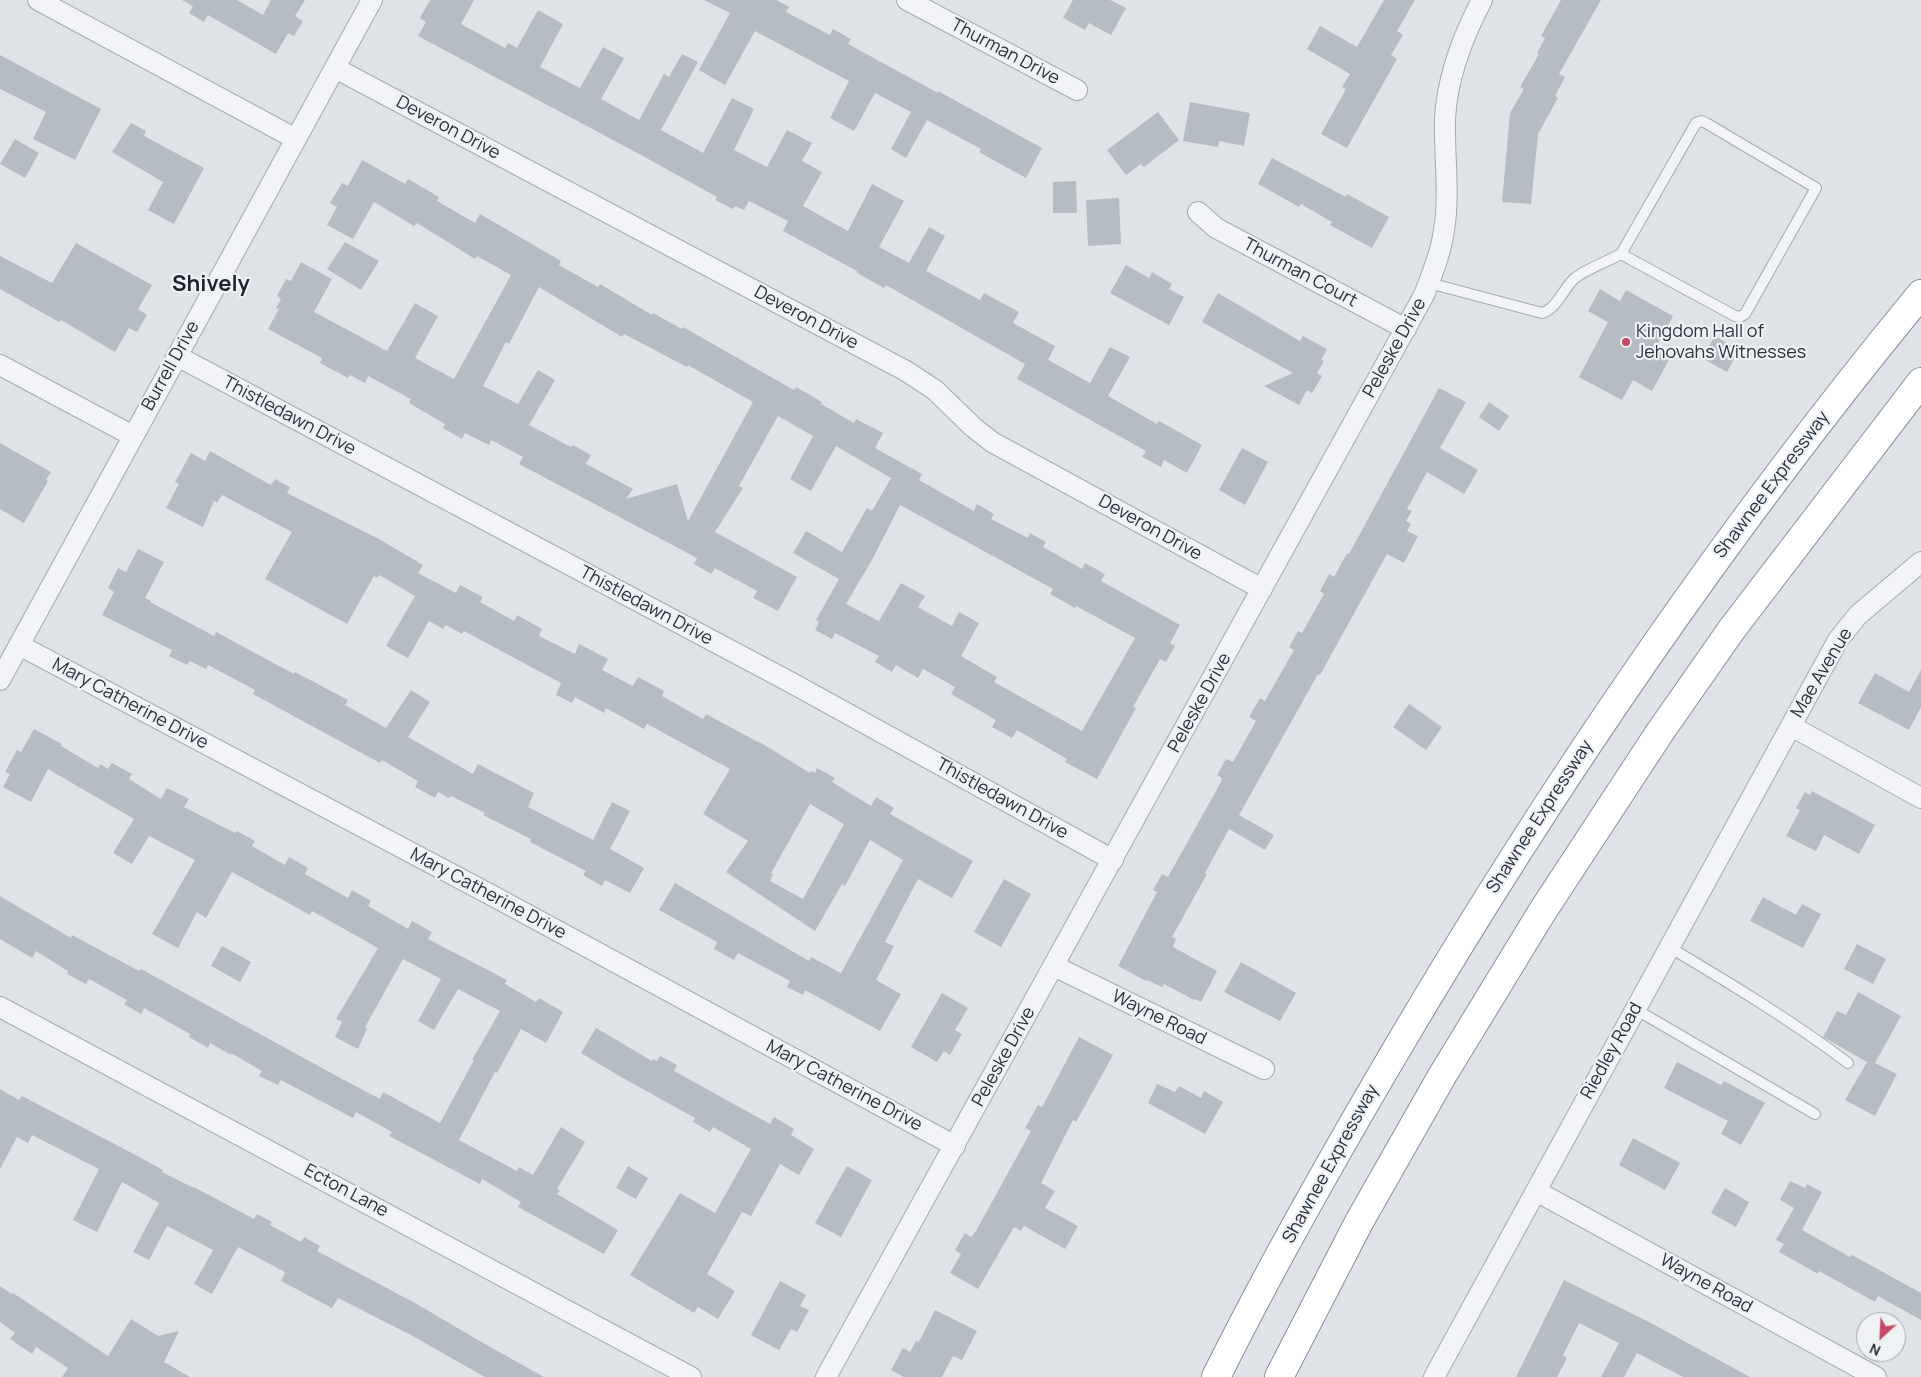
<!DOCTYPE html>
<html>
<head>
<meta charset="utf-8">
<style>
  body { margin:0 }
  #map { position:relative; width:1921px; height:1377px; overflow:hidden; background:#dfe3e7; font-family:Manrope,sans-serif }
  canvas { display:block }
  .north { position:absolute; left:1856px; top:1312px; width:50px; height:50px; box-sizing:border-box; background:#eef2f5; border:1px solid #9fa5ac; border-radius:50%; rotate:205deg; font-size:14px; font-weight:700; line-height:20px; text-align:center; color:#29323e }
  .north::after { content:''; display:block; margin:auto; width:18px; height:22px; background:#c64a65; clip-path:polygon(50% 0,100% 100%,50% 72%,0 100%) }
</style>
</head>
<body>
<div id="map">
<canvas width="1921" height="1377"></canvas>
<div class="north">N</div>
</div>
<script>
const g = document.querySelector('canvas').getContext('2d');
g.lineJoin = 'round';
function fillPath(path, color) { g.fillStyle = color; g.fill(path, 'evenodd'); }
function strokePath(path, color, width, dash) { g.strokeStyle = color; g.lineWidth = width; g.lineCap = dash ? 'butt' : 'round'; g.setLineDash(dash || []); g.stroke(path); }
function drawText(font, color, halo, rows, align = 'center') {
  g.font = font + ' Manrope,sans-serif'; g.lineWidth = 4.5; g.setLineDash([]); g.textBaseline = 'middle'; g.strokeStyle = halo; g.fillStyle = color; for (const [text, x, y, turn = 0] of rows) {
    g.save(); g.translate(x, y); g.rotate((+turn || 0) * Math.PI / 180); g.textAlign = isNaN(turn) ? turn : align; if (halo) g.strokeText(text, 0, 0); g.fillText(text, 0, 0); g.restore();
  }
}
fillPath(new Path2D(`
  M182,0H237L263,15L271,0H305L295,16L303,21L294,36L288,33L276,54L208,15L204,22L189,13L193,6Z
  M430,0H474L461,24L505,48L508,43L517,48L538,10L563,24L540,67L580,88L603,47L622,57L624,58L601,99L639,120L664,74L669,77L682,54L698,62L661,130L703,153L732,98L754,109L734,150L767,167L787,130L812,143L802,161L822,172L803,206L848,231L872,184L904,201L879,247L909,263L929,227L945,236L926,271L980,300L984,293L1019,312L1013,323L1055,346L1048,360L1090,383L1110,347L1130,357L1108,396L1157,424L1159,421L1202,445L1187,473L1164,460L1161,467L1142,457L1146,451L1017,379L1025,364L886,285L884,288L857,273V271L783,231L788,221L749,201L744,210L735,206L733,209L715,200L717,197L641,155L418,36L426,22L420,18Z
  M704,0H776L789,7L786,12L830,35L833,29L851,39L848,44L938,93V91L1042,148L1026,178L979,152L981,149L927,120L906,158L891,149L911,112L875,93L854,131L830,118L849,81L755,31L725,85L699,70L730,13Z
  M1073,0H1110L1126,8L1111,35L1089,23L1085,30L1063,18Z
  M1384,0H1415L1397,31L1403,35L1391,55L1397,59L1347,148L1321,134L1346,89L1342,87L1350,74L1307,49L1320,26L1357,47Z
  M1561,0H1601L1559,74L1565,77L1555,96L1558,98L1538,134L1531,204L1502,202L1510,113L1524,89L1520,87L1539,54L1537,53L1545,38L1541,36Z
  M0,55L101,109L75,160L33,139L46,112L0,89Z
  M1190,102L1250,113L1244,146L1219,141L1218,147L1183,141Z
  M1158,112L1179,140L1144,167L1141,164L1126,175L1107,150Z
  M131,123L146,131L144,136L204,168L174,224L148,210L163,182L112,152Z
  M15,139L39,153L25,178L0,164Z
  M1272,158L1346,197L1347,194L1389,217L1372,248L1330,225L1332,222L1301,204L1299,207L1258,184Z
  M362,160L405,184L408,179L439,197L437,201L475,223L480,214L561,261L559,265L598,287L600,284L652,315L653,313L682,329L683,327L794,390L796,387L822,402L821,404L854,423L856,419L883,433L875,448L922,474L919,480L974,511L977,504L994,514L991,519L1028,538L1030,533L1046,542L1043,547L1082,569L1085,563L1105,574L1101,581L1180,625L1170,643L1175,646L1166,662L1160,659L1133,707L1136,708L1097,779L1065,762L1067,759L1017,730L1012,738L992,727L996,720L951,694L955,687L923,669L918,678L896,665L892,672L875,662L879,656L835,633L832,639L815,630L819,622L816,620L839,579L793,553L806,531L842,552L867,508L872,511L891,478L836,446L811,491L790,479L813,436L778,416L739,486L743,488L715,532L797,577L778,611L753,598L757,591L715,568L711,574L694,564L697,558L519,464L523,457L491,440L489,445L465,433L462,439L443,428L445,424L409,403L411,399L368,376L365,383L350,375L348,378L320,363L322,358L268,329L279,309L276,308L281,299L277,296L286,279L291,281L301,262L332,279L314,312L387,351L415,303L438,316L415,358L454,379L511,275L477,256L475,259L417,223L414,226L374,202L353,239L327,225L337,207L330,203L342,183L348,186ZM539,287L622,337L624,334L687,367L688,365L753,402L688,521L677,484L626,499L633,489L586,464L591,455L573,445L571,447L529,425L555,380L538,370L518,404L483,386L506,342L509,344ZM900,505L1053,589L1050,594L1075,608L1076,606L1135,638L1082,731L994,682L997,677L961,656L979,623L959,612L952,626L918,607L925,596L901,583L879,621L846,604L872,560Z
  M1076,181L1077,213H1053V182Z
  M1119,198L1121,244L1088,246L1086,200Z
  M345,242L379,261L361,290L327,269Z
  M76,243L152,285L138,309L147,315L137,332L129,328L115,352L61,320L59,322L0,289V256L52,283Z
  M1126,265L1149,278L1152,272L1172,284L1169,289L1184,297L1169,325L1110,293Z
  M1600,289L1620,301L1626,290L1673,316L1655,349L1670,358L1652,391L1633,380L1622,400L1579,377L1608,322L1588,311Z
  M1218,293L1300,341L1303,336L1327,349L1321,360L1324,361L1317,373L1322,376L1312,393L1307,390L1299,405L1264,386L1293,373L1202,322Z
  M1715,336L1739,350L1727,372L1702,358Z
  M1439,388L1466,402L1440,448L1478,470L1464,494L1427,472L1407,509L1412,511L1406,521L1411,524L1407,531L1418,536L1404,563L1387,554L1320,675L1318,674L1239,815L1274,835L1265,850L1229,829L1205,873L1207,874L1172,937L1176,939L1173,947L1217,971L1201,1002L1195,999L1194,1000L1164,984L1162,987L1147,980L1146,981L1118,966L1157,892L1153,890L1162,874L1168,877L1221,782L1222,778L1217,775L1226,759L1233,762L1256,721L1249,717L1260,698L1265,701L1294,650L1289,647L1298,631L1302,633L1324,594L1320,591L1329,574L1334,577L1347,553L1349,554Z
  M1489,402L1509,416L1499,431L1479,417Z
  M0,443L51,472L46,480L48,481L24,523L0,509Z
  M1242,448L1268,462L1245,505L1219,490Z
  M210,451L271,485L275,479L290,487L287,493L379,539L423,565L418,573L456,593L460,585L483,597L480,602L514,621L517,615L542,629L539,636L575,654L579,644L608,659L602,670L633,686L638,677L664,691L662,696L703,719L706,714L756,741L761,743L810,773L811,771L815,773L817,768L835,778L832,782L871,806L876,797L894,808L890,814L973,861L952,898L918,879L885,942L894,946L876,980L901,994L880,1031L805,990L803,995L787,987L790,981L738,953L734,960L714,949L717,942L659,910L675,883L809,961L811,957L841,973L903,860L870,840L845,886L842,884L815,931L726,872L748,841L703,814L730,769L647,724L644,729L606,708L604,713L575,697L572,703L556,695L561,683L464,631L462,634L446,625L443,629L429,621L408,658L386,646L415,596L379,575L377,578L374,576L347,624L265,579L292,532L222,495L217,503L214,501L203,527L166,508L179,484L175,482L191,453L205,461ZM810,804L844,824L803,899L770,881L773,874L771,873Z
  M138,549L164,562L145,598L151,601L150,602L214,636L216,632L294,674L295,672L348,700L345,705L386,728L411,690L430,702L408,737L473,774L478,764L534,793L528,807L593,840L612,802L630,811L610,849L644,868L630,893L605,880L602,886L583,875L586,871L530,842L531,839L483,815L485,813L451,796L449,798L438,792L435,798L415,787L418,781L382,760L380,763L253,694L255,690L208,665L206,669L190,661L187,665L169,656L172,650L102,615L114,592L108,588L118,568L126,572Z
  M1921,670V707L1909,730L1858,703L1875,673L1909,692Z
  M1409,704L1442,727L1426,750L1393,727Z
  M34,729L62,744L61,746L98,768L100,764L108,769L112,763L132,774L129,779L161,799L167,788L189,799L184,807L235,833L237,831L255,841L252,846L285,865L289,857L308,868L305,874L348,898L352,890L371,901L368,906L408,929L412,921L432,932L428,939L507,980L505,984L536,1002L539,998L563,1012L546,1043L521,1029L497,1073L495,1072L459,1140L517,1171L519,1167L533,1175L561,1127L585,1142L557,1189L560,1190L557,1194L618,1230L604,1254L518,1207L521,1202L482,1179L480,1184L389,1136L392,1132L356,1112L353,1118L281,1080L278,1085L259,1076L262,1071L231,1053V1055L210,1043L208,1048L189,1037L190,1034L144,1008L141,1014L124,1004L127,1000L89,979L86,984L67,974L68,971L36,951L32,958L0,939V896L71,938L72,935L139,971L141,969L344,1080L380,1099L383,1092L440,1123L474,1060H472L500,1011L458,989L434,1030L418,1021L441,979L403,959L365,1027L367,1028L358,1049L335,1037L342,1022L336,1019L378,948L312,911L310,915L232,872L206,918L197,912L178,948L152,934L195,860L149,836L132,864L113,853L134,819L48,769L31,802L3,787L10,774L5,772L17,750L21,752Z
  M1812,791L1875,825L1859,854L1824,835L1816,851L1786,836L1800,810L1796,808L1805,792L1810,795Z
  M1004,879L1031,894L1001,947L974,932Z
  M1763,897L1796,915L1802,904L1821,914L1803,948L1750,921Z
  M1857,944L1886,959L1873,984L1844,969Z
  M222,946L251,962L240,982L211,966Z
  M1241,962L1296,993L1280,1021L1224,992Z
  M1858,992L1901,1016L1875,1063L1897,1074L1875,1116L1845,1100L1867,1062L1823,1037L1837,1011L1846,1015Z
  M942,993L968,1008L955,1030L962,1034L950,1055L944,1051L937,1062L911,1047Z
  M596,1028L652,1061L653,1059L657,1061L660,1056L677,1065L674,1071L770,1124L774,1117L794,1129L791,1135L814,1149L799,1175L780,1164L751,1216L742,1212L707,1274L735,1291L718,1319L698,1307L694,1313L630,1275L680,1193L715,1213L751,1149L713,1127L710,1132L693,1122L695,1118L621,1077L581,1053Z
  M1079,1037L1113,1055L1076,1122L1073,1120L1041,1183L1055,1191L1045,1208L1078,1226L1065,1249L1024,1226L1021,1231L1014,1227L978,1289L950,1273L961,1254L955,1250L965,1233L971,1237L976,1231L1031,1131L1025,1128L1038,1105L1042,1107Z
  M1677,1062L1721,1085L1724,1081L1765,1103L1741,1145L1721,1134L1728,1121L1664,1088Z
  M1157,1084L1175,1092L1179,1086L1201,1098L1204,1091L1223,1102L1205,1134L1148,1103Z
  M0,1089L19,1100L22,1096L130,1152L163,1170L162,1172L194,1188V1187L254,1219L257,1214L272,1222L270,1225L301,1242L304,1237L320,1246L317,1251L415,1303L478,1340L544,1377H485L409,1334L338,1298L332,1308L281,1281L285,1272L238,1247L212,1294L194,1284L213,1250L167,1226L149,1260L133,1252L159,1203L122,1182L97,1232L73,1220L99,1169L32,1135L28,1143L17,1137L0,1169Z
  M1633,1138L1680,1163L1665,1190L1619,1165Z
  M628,1166L648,1178L636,1199L616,1188Z
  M847,1166L872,1180L841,1237L815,1223Z
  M1790,1181L1805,1188L1807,1184L1822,1192L1802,1230L1850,1257L1852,1255L1921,1293V1320L1878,1296L1875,1302L1819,1271L1818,1274L1779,1252L1784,1244L1776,1240L1794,1208L1780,1200Z
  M1725,1188L1749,1202L1736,1227L1711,1213Z
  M1564,1280L1651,1323L1750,1377H1683L1637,1353L1624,1377H1601L1619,1343L1579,1323L1563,1355L1567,1358L1557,1377H1516Z
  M780,1281L806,1295L800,1306L809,1310L797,1332L791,1329L779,1350L751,1335Z
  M0,1286L12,1294L13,1293L108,1356L131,1319L158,1336L179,1331L164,1362L190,1377H62L68,1368L36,1347L32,1354L10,1339L15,1333L0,1322Z
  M935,1310L977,1331L962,1360L953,1356L942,1377H904L891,1370L903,1348L910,1352L916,1341L919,1342Z`), '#b6bcc4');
const service = new Path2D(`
  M1429,283L1542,313C1557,309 1564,287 1575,278C1585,270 1608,261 1621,254L1735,316L1740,317L1745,314L1816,188L1706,123L1702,121L1696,123L1621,254
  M1669,947C1731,984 1791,1020 1848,1063
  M1635,1009L1815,1114`);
const minor = new Path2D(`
  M38,0L296,139
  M907,0L1077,90
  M335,68L906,371L935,390L973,427L992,442L1262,589
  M1198,212L1216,228L1406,329
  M177,356L790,682L1113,860
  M0,365L133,436
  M19,645L493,896L955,1146
  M0,680L372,0
  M1791,726L1921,798
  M1054,966L1264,1069
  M0,1007L691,1377
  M1536,1191L1876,1377
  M826,1377L1424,295C1432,274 1441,253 1444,230C1450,194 1444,156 1445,119C1447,78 1463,36 1482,0
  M1434,1377L1838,640L1858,615L1921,562`);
const motorway = new Path2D(`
  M1216,1377C1271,1266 1332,1159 1395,1052C1551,787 1725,532 1921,294
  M1279,1377L1359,1222L1442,1076L1542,912L1660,732L1732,629L1921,382`);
strokePath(service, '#a5aab1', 12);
strokePath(minor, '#a5aab1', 22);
strokePath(motorway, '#87919d', 30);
strokePath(service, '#f1f3f6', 10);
strokePath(minor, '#f1f3f6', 20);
strokePath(motorway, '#fff', 28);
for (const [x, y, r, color] of [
  [1626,342,5,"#c64a65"]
]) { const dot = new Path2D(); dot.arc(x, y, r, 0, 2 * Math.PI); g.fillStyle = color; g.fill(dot); strokePath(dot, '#eef2f5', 2); }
drawText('18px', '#29323e', '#eef2f5', [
  ["Thurman Drive",1005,52,28],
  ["Deveron Drive",448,128,28],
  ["Thurman Court",1300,273,28],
  ["Deveron Drive",806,318,28],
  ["Peleske Drive",1395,348,-61],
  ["Burrell Drive",171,366,-61],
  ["Thistledawn Drive",289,416,28],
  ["Shawnee Expressway",1772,485,-53],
  ["Deveron Drive",1150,528,29],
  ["Thistledawn Drive",646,606,28],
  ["Mae Avenue",1822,673,-59],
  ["Peleske Drive",1200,703,-61],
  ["Mary Catherine Drive",130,704,28],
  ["Thistledawn Drive",1002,799,29],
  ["Shawnee Expressway",1540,817,-57],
  ["Mary Catherine Drive",488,894,28],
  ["Wayne Road",1159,1018,26],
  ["Riedley Road",1612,1051,-61],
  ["Peleske Drive",1004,1057,-61],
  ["Mary Catherine Drive",844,1086,28],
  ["Shawnee Expressway",1331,1164,-61],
  ["Ecton Lane",346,1191,28],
  ["Wayne Road",1706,1284,29]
]);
drawText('18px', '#29323e', '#eef2f5', [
  ["Kingdom Hall of",1636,332],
  ["Jehovahs Witnesses",1636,353]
], 'left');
drawText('bold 22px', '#1b232e', '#eef2f5', [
  ["Shively",211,285]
]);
</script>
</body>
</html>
